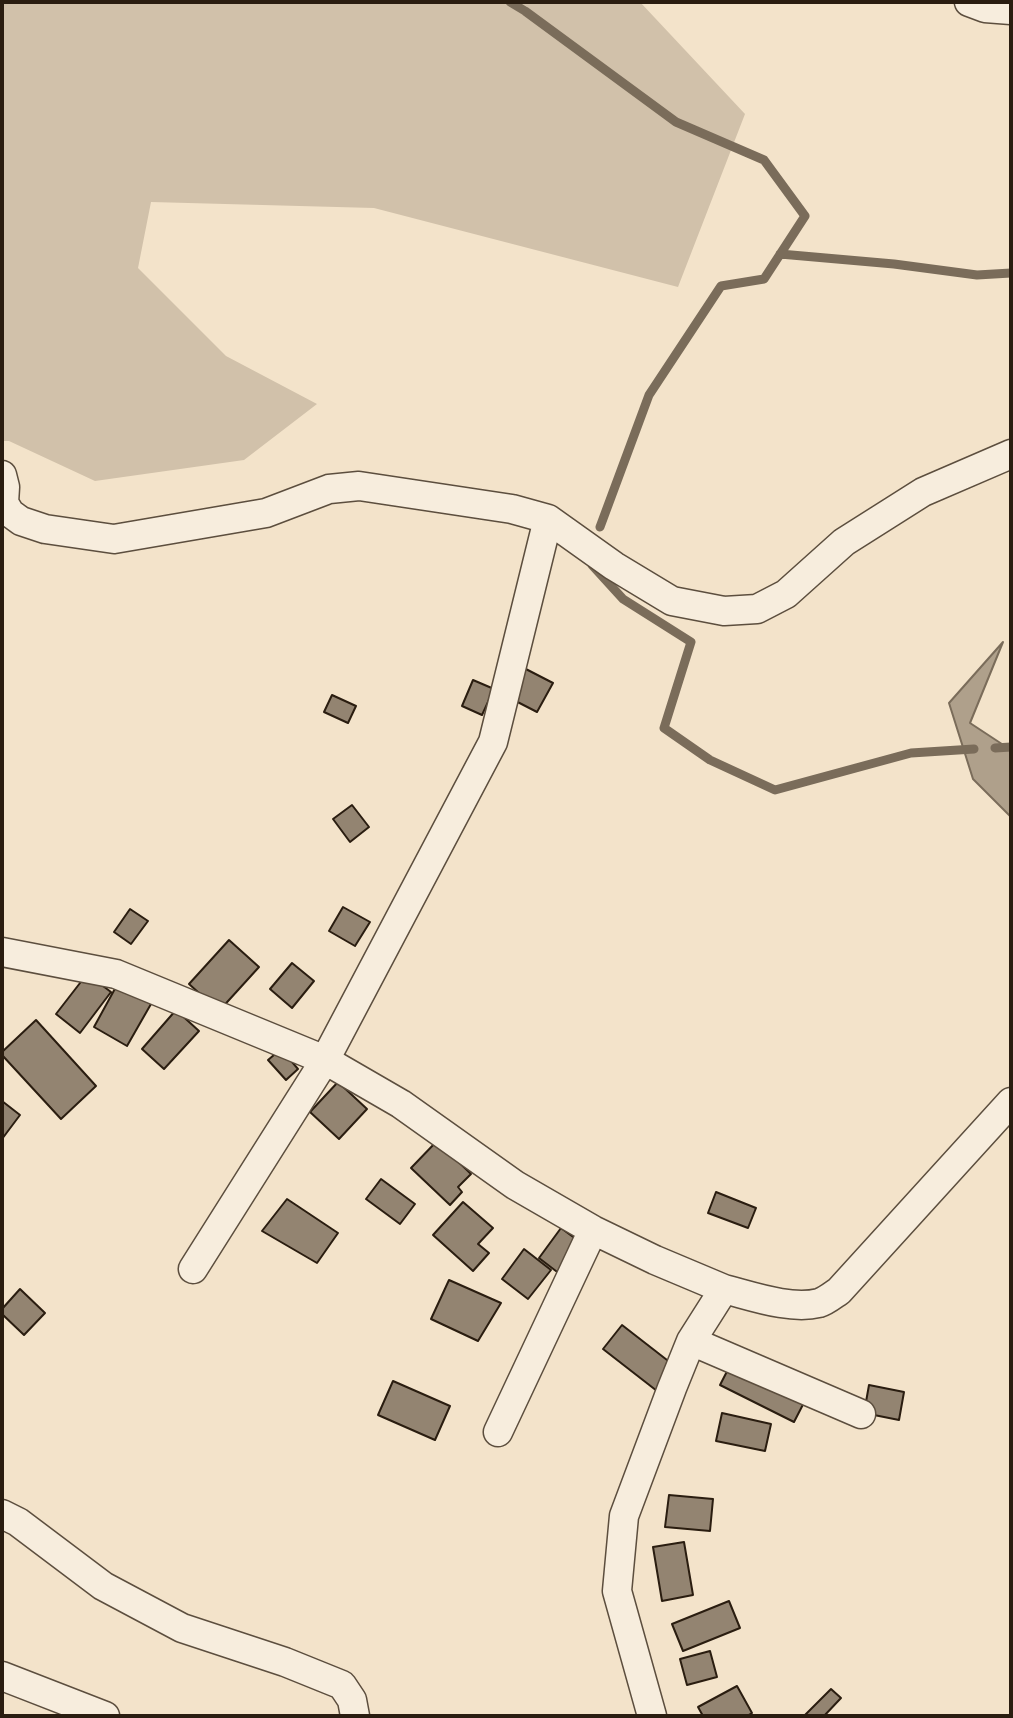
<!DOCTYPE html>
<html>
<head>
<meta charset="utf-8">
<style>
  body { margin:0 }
  #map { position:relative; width:1013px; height:1718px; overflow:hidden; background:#f3e3ca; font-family:"Libre Bodoni",serif }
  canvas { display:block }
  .frame { position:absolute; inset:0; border:4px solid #2a1d10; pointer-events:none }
</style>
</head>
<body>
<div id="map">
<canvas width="1013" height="1718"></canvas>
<div class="frame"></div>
</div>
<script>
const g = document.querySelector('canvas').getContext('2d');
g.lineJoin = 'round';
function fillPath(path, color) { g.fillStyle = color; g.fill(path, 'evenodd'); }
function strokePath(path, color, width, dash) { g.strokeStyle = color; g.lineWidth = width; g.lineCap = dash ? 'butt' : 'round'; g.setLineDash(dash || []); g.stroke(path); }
fillPath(new Path2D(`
  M2,2H640L745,114L678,287L374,208L151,202L138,268L226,356L317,404L244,460L95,481L9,441H2Z`), '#d1c1aa');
const water = new Path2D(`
  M1003,642L970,723L1011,750V817L973,779L949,703Z`);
fillPath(water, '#afa08b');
strokePath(water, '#7a6c5a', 2);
strokePath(new Path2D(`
  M510,2L525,11L676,122L764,160L805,216L764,279L721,286L649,395L600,527
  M780,254L894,264L977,275L1011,273
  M592,565L623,599L691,642L664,728L710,760L775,790L911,753L974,749
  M995,748L1011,747`), '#7a6c5a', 9);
const building = new Path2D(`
  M520,666L553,683L537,712L504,695Z
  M473,680L494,689L482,715L462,706Z
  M332,695L356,706L348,723L324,712Z
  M352,805L369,827L350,842L333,819Z
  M343,907L370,922L355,946L329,931Z
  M130,909L148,921L131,944L114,932Z
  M229,940L259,967L219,1011L189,984Z
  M292,963L314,981L292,1008L270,989Z
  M87,974L111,992L80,1033L56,1014Z
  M117,985L151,1004L127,1046L94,1027Z
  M176,1010L199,1031L164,1069L142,1049Z
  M36,1020L96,1086L61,1119L2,1055V1052Z
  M281,1049L298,1069L286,1080L268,1060Z
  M338,1082L367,1109L339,1139L310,1112Z
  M2,1101L20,1115L2,1139Z
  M437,1141L471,1174L458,1187L462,1192L450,1205L411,1168Z
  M381,1179L415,1204L400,1224L366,1199Z
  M716,1192L756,1208L748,1228L708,1213Z
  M287,1199L338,1233L317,1263L262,1231Z
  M463,1202L493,1228L478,1244L489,1253L473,1271L433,1235Z
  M561,1228L588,1248L565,1278L539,1258Z
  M524,1249L551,1270L528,1299L502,1279Z
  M449,1280L501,1303L478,1341L431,1319Z
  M20,1289L45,1313L24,1335L2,1314V1309Z
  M622,1325L676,1367L657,1391L603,1349Z
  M738,1350L812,1387L794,1422L720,1385Z
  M393,1381L450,1406L435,1440L378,1415Z
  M869,1385L904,1392L899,1420L864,1413Z
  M722,1413L771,1424L765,1451L716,1441Z
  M669,1495L713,1499L710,1531L665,1527Z
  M684,1542L693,1595L662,1601L653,1547Z
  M729,1601L740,1628L683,1651L672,1624Z
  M710,1651L717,1677L687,1685L680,1659Z
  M737,1686L752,1713L747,1716H703L698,1707Z
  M831,1689L841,1698L824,1716H804Z`);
fillPath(building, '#938471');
strokePath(building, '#2a1d10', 2);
const minor = new Path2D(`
  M969,2L985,8L1011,10
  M2,475L5,487L4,503L10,513L21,521L45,529L114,539L266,513L329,489L359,486L512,509L548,519L614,566L672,601L724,611L757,609L786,594L844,542L923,492L1011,454
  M2,952L116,974L325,1060L401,1104L515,1185L593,1230L655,1260L724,1289L691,1341L672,1388L624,1516L617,1591L652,1716
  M193,1269L325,1060L493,742L548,519
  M724,1289C752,1296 790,1310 819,1303C826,1301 833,1295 839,1291L1011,1102
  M691,1341L861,1414
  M498,1432L593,1230
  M2,1514L18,1522L103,1586L182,1628L285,1662L342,1685L352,1700L355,1716
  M2,1676L105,1716`);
strokePath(minor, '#5c4e3e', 31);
strokePath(minor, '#f7eddd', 28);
</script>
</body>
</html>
